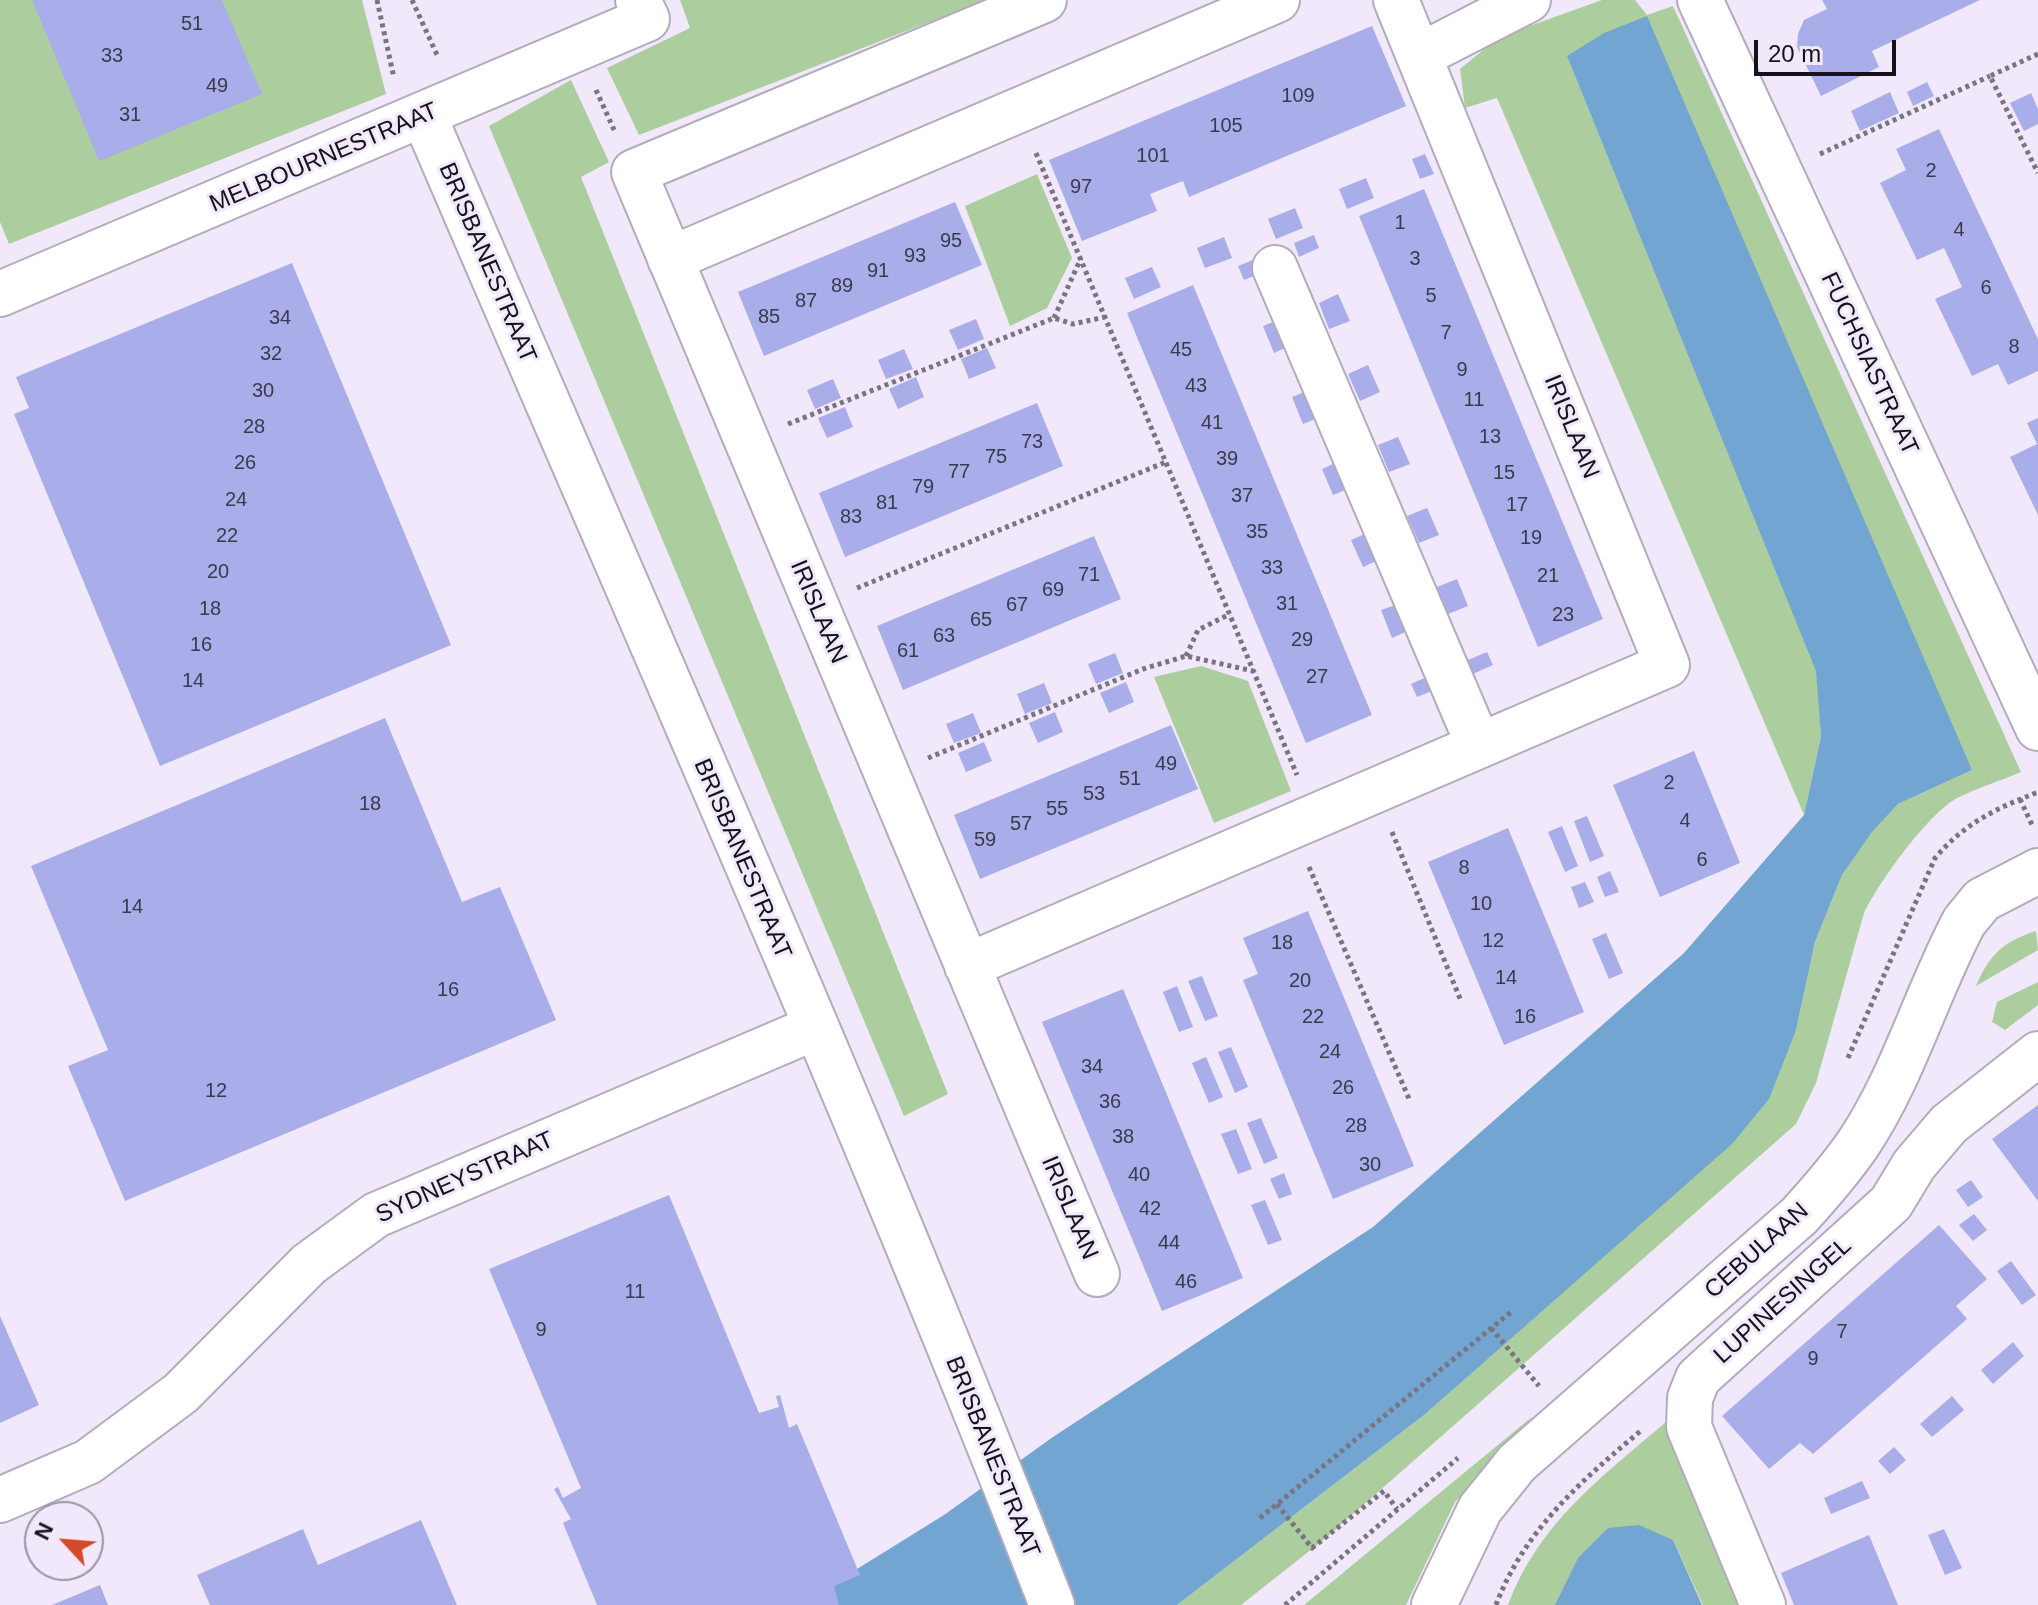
<!DOCTYPE html>
<html>
<head>
<meta charset="utf-8">
<style>
  body { margin:0 }
  #map { position:relative; width:2038px; height:1605px; overflow:hidden; background:#f1e9fb; font-family:Helvetica,sans-serif }
  canvas { display:block }
  .north { position:absolute; left:24px; top:1501px; width:80px; height:80px; box-sizing:border-box; background:#f1e9fb; border:2px solid #9993a1; border-radius:50%; rotate:296deg; font-size:22px; font-weight:700; line-height:32px; text-align:center; color:#151319 }
  .north::after { content:''; display:block; margin:auto; width:28px; height:36px; background:#d54b29; clip-path:polygon(50% 0,100% 100%,50% 72%,0 100%) }
  .scale { position:absolute; left:1754px; top:40px; width:142px; height:36px; box-sizing:border-box; border:4px solid #151319; border-top:0; padding-left:10px; font-size:24px; line-height:28px; white-space:nowrap; color:#151319; -webkit-text-stroke:6px #f1e9fb; paint-order:stroke }
</style>
</head>
<body>
<div id="map">
<canvas width="2038" height="1605"></canvas>
<div class="north">N</div>
<div class="scale">20 m</div>
</div>
<script>
const g = document.querySelector('canvas').getContext('2d');
g.lineJoin = 'round';
function fillPath(path, color) { g.fillStyle = color; g.fill(path, 'evenodd'); }
function strokePath(path, color, width, dash) { g.strokeStyle = color; g.lineWidth = width; g.lineCap = dash ? 'butt' : 'round'; g.setLineDash(dash || []); g.stroke(path); }
function drawText(font, color, halo, rows, align = 'center') {
  g.font = font + ' Helvetica,sans-serif'; g.lineWidth = 6; g.setLineDash([]); g.textBaseline = 'middle'; g.strokeStyle = halo; g.fillStyle = color; for (const [text, x, y, turn = 0] of rows) {
    g.save(); g.translate(x, y); g.rotate((+turn || 0) * Math.PI / 180); g.textAlign = isNaN(turn) ? turn : align; if (halo) g.strokeText(text, 0, 0); g.fillText(text, 0, 0); g.restore();
  }
}
fillPath(new Path2D(`
  M0,0H362L386,94L9,244L0,222Z
  M680,0H986L639,135L607,68L690,28Z
  M1602,0H1635L1647,15L1673,6L2021,772C2000,781 1977,788 1957,798C1927,815 1879,882 1864,913L1816,1083L1796,1124L1327,1537L1241,1605H1177L1424,1415L1504,1344L1796,1030L1815,942L1842,875L1870,833L1898,804L1972,770L1567,56L1817,671L1821,736L1804,815L1497,98L1465,108L1460,69L1499,37Z
  M571,80L609,162L581,177L948,1094L904,1116L489,126Z
  M1037,174L1072,258L1047,308L1010,326L965,206Z
  M1201,666L1248,681L1291,791L1214,823L1154,677Z
  M2036,931L2038,950L1976,986C1989,955 2004,941 2036,931Z
  M2038,982V1005L2005,1030L1992,1022L1997,1002Z
  M1533,1416L1455,1502L1406,1605H1304Z
  M1667,1421L1719,1543L1738,1605H1703L1673,1540L1556,1605H1508C1539,1522 1602,1477 1667,1421Z`), '#accd9d');
fillPath(new Path2D(`
  M1647,16L1972,770L1898,804L1871,833L1842,875L1815,942L1796,1030L1769,1099L1732,1144L1424,1415L1177,1605H799L944,1515L1053,1437L1373,1227L1684,953L1804,815L1821,736L1816,671L1567,56L1604,33Z
  M1639,1525L1673,1540L1702,1605H1555L1578,1558L1608,1528Z`), '#72a5d1');
fillPath(new Path2D(`
  M32,0H222L262,94L99,161Z
  M1822,0H1980L1872,51L1879,67L1821,96L1797,47L1798,34L1804,20L1827,9Z
  M1372,26L1406,106L1189,197L1183,181L1150,194L1157,211L1082,241L1049,160Z
  M1927,82L1934,96L1913,106L1907,92Z
  M1890,92L1899,113L1860,131L1851,111Z
  M2031,93L2038,109V124L2024,131L2010,103Z
  M1939,129L2038,339V371L2008,385L1998,364L1972,376L1935,299L1962,287L1953,267L1944,248L1917,260L1880,183L1906,170L1896,149Z
  M1425,154L1434,174L1420,179L1412,159Z
  M1366,178L1374,198L1347,209L1339,189Z
  M1424,189L1603,619L1538,647L1359,216Z
  M955,202L982,265L764,356L738,292Z
  M1295,208L1303,228L1276,239L1268,219Z
  M1314,235L1319,248L1299,257L1294,243Z
  M1224,237L1232,258L1205,268L1197,248Z
  M1258,258L1264,272L1244,280L1238,266Z
  M292,263L451,645L160,766L14,414L29,408L16,377Z
  M1152,267L1161,287L1134,299L1125,278Z
  M1193,285L1372,715L1306,743L1127,313Z
  M1338,294L1350,321L1329,329L1319,303Z
  M1283,318L1294,344L1274,353L1263,326Z
  M976,319L984,339L958,350L949,330Z
  M987,348L996,368L969,379L961,359Z
  M904,349L913,369L886,379L878,360Z
  M1368,365L1380,392L1360,401L1348,374Z
  M916,377L924,397L898,409L889,389Z
  M833,379L841,398L815,409L807,390Z
  M1312,389L1323,416L1303,424L1292,397Z
  M1037,403L1063,466L845,557L819,493Z
  M845,407L853,427L827,438L818,418Z
  M2038,418V515L2010,457L2037,444L2027,423Z
  M1398,437L1410,464L1389,472L1378,445Z
  M1342,460L1353,487L1333,495L1322,469Z
  M1427,508L1439,535L1419,543L1407,516Z
  M1371,531L1383,558L1363,567L1351,540Z
  M1094,536L1121,599L903,690L877,626Z
  M1457,579L1468,606L1448,614L1437,587Z
  M1401,603L1412,629L1392,638L1381,610Z
  M1487,652L1493,665L1473,674L1468,660Z
  M1115,653L1123,673L1096,684L1088,664Z
  M1431,675L1437,689L1417,697L1411,684Z
  M1126,682L1134,702L1109,713L1100,693Z
  M1044,683L1052,703L1025,714L1017,694Z
  M1055,712L1063,732L1038,743L1029,723Z
  M973,713L981,733L954,743L946,724Z
  M385,718L462,902L500,887L556,1020L125,1201L68,1066L108,1050L31,866Z
  M1171,725L1198,789L980,879L954,815Z
  M984,742L992,761L966,772L958,753Z
  M1694,751L1740,863L1660,897L1613,785Z
  M1587,816L1604,856L1590,862L1574,821Z
  M1562,826L1578,866L1565,872L1548,832Z
  M1508,828L1584,1012L1504,1045L1428,862Z
  M1610,871L1619,892L1605,897L1597,877Z
  M1585,882L1594,902L1579,908L1571,887Z
  M1308,911L1414,1166L1333,1199L1243,980L1258,974L1243,938Z
  M1606,933L1623,973L1609,979L1592,939Z
  M1202,976L1218,1016L1205,1021L1188,981Z
  M1177,986L1193,1027L1179,1032L1163,992Z
  M1123,989L1243,1278L1162,1311L1042,1022Z
  M1231,1047L1248,1087L1235,1093L1218,1052Z
  M1206,1057L1223,1097L1209,1103L1192,1063Z
  M2038,1105V1201L1992,1139Z
  M1261,1118L1278,1158L1264,1164L1247,1123Z
  M1236,1129L1252,1169L1238,1174L1221,1134Z
  M1284,1173L1292,1194L1279,1199L1270,1179Z
  M1971,1180L1983,1197L1968,1207L1956,1190Z
  M669,1195L759,1413L779,1407L776,1396L780,1395L789,1428L797,1424L860,1575L834,1586L839,1605H597L563,1523L571,1519L554,1489L558,1487L563,1498L581,1488L489,1269Z
  M1265,1200L1282,1240L1268,1245L1251,1205Z
  M1974,1214L1987,1230L1973,1241L1959,1225Z
  M1939,1225L1987,1279L1956,1306L1967,1319L1813,1454L1800,1443L1769,1469L1722,1416Z
  M2011,1261L2036,1295L2022,1305L1997,1271Z
  M0,1316L39,1405L0,1423Z
  M2013,1342L2024,1356L1993,1384L1981,1370Z
  M1952,1396L1964,1410L1932,1437L1920,1424Z
  M1894,1447L1906,1460L1890,1474L1878,1461Z
  M1862,1481L1870,1498L1831,1514L1824,1498Z
  M421,1520L457,1605H210L197,1575L303,1529L318,1565Z
  M1944,1529L1962,1568L1945,1575L1928,1535Z
  M1869,1535L1898,1605H1794L1781,1573Z
  M100,1585L108,1605H52Z`), '#a9ade9');
const minor = new Path2D(`
  M1044,0L634,172L1097,1274
  M1700,0L2038,728
  M1421,55L1528,0
  M424,116C636,611 857,1103 1052,1605
  M670,259L1277,0
  M1275,268L1479,746
  M0,294L647,19L638,0
  M967,966L1667,665L1396,0
  M0,1500L88,1462L181,1393L309,1264L376,1215L814,1028
  M1434,1605L1480,1509L1517,1463L1799,1216C1820,1193 1840,1170 1858,1144C1903,1077 1926,994 1964,922L1982,900L2038,871
  M1763,1605L1689,1427L1690,1398L1698,1378L1891,1203L1914,1165L1949,1124L2038,1054`);
strokePath(minor, '#b2abbb', 48);
strokePath(new Path2D(`
  M377,0L394,78
  M412,0L438,57
  M2038,54L1990,76L2038,173
  M596,90L615,132
  M1036,153L1297,775
  M1820,154L1990,76
  M1054,318L1081,258
  M788,424L1054,318L1073,324L1105,317
  M857,588L1166,462
  M1186,656L1198,630L1230,614
  M928,758L1143,669L1186,656L1253,671
  M2020,799L2033,827
  M1392,832L1461,1001
  M1309,867L1410,1101
  M1848,1058L1935,858C1965,823 1995,809 2038,792
  M1491,1328L1539,1386
  M1277,1504L1312,1548L1384,1491L1397,1509
  M1260,1518L1511,1312
  M1285,1605L1458,1458
  M1496,1605C1524,1530 1583,1479 1643,1429`), '#79747f', 5, [4, 4]);
strokePath(minor, '#fff', 44);
drawText('20px', '#3a3a4d', null, [
  ["51",192,24],
  ["33",112,56],
  ["49",217,86],
  ["109",1298,96],
  ["31",130,115],
  ["105",1226,126],
  ["101",1153,156],
  ["2",1931,171],
  ["97",1081,187],
  ["1",1400,223],
  ["4",1959,230],
  ["95",951,241],
  ["93",915,256],
  ["3",1415,259],
  ["91",878,271],
  ["89",842,286],
  ["6",1986,288],
  ["5",1431,296],
  ["87",806,301],
  ["85",769,317],
  ["34",280,318],
  ["7",1446,333],
  ["8",2014,347],
  ["45",1181,350],
  ["32",271,354],
  ["9",1462,370],
  ["43",1196,386],
  ["30",263,391],
  ["11",1474,400],
  ["41",1212,423],
  ["28",254,427],
  ["13",1490,437],
  ["73",1032,442],
  ["75",996,457],
  ["39",1227,459],
  ["26",245,463],
  ["77",959,472],
  ["15",1504,473],
  ["79",923,487],
  ["37",1242,496],
  ["24",236,500],
  ["81",887,503],
  ["17",1517,505],
  ["83",851,517],
  ["35",1257,532],
  ["22",227,536],
  ["19",1531,538],
  ["33",1272,568],
  ["20",218,572],
  ["71",1089,575],
  ["21",1548,576],
  ["69",1053,590],
  ["31",1287,604],
  ["67",1017,605],
  ["18",210,609],
  ["23",1563,615],
  ["65",981,620],
  ["63",944,636],
  ["29",1302,640],
  ["16",201,645],
  ["61",908,651],
  ["27",1317,677],
  ["14",193,681],
  ["49",1166,764],
  ["51",1130,779],
  ["2",1669,783],
  ["53",1094,794],
  ["18",370,804],
  ["55",1057,809],
  ["4",1685,821],
  ["57",1021,824],
  ["59",985,840],
  ["6",1702,860],
  ["8",1464,868],
  ["10",1481,904],
  ["14",132,907],
  ["12",1493,941],
  ["18",1282,943],
  ["14",1506,978],
  ["20",1300,981],
  ["16",448,990],
  ["22",1313,1017],
  ["16",1525,1017],
  ["24",1330,1052],
  ["34",1092,1067],
  ["26",1343,1088],
  ["12",216,1091],
  ["36",1110,1102],
  ["28",1356,1126],
  ["38",1123,1137],
  ["30",1370,1165],
  ["40",1139,1175],
  ["42",1150,1209],
  ["44",1169,1243],
  ["46",1186,1282],
  ["11",635,1292],
  ["9",541,1330],
  ["7",1842,1332],
  ["9",1813,1359]
]);
drawText('24px', '#151319', '#f1e9fb', [
  ["MELBOURNESTRAAT",324,158,-23],
  ["BRISBANESTRAAT",487,263,67],
  ["FUCHSIASTRAAT",1869,364,65],
  ["IRISLAAN",1571,427,68],
  ["IRISLAAN",818,612,67],
  ["BRISBANESTRAAT",742,859,67],
  ["SYDNEYSTRAAT",465,1178,-24],
  ["IRISLAAN",1069,1208,67],
  ["CEBULAAN",1757,1251,-42],
  ["LUPINESINGEL",1783,1301,-42],
  ["BRISBANESTRAAT",992,1457,68]
]);
</script>
</body>
</html>
